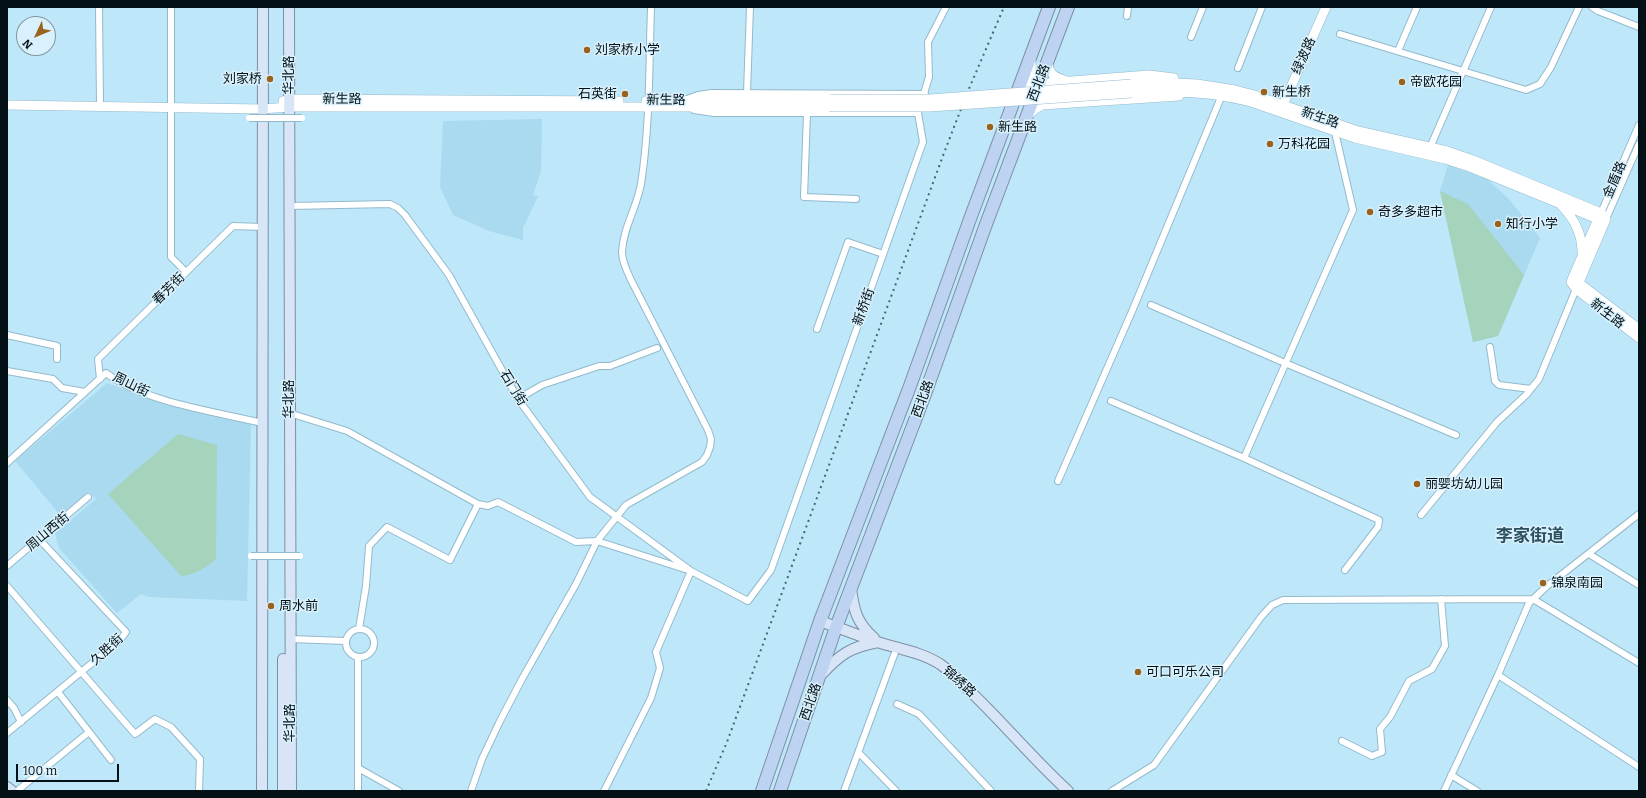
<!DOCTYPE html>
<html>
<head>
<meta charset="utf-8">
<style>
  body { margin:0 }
  #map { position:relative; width:1646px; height:798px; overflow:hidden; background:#bee7f9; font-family:Bitter,serif }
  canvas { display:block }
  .frame { position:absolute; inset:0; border:8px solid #031016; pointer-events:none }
  .north { position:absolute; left:16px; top:16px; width:40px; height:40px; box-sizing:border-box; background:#d9f1fc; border:1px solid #8397a0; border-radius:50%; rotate:226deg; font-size:11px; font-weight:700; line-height:16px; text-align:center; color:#031016 }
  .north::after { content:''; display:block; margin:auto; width:14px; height:18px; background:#9a631d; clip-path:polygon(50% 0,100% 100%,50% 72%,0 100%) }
  .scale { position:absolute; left:16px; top:764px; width:103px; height:18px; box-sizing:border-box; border:2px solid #031016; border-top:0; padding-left:5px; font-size:12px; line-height:14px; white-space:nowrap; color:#031016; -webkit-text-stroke:3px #d9f1fc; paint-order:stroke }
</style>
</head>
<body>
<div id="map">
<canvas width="1646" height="798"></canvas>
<div class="frame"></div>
<div class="north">N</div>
<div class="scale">100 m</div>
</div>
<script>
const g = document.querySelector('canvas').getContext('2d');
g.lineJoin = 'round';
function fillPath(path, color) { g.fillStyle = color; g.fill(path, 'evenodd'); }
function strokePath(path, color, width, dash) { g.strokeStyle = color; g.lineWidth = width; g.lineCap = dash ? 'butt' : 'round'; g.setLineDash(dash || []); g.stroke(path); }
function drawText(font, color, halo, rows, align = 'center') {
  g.font = font + ' Bitter,"Noto Sans SC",serif'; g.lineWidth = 3; g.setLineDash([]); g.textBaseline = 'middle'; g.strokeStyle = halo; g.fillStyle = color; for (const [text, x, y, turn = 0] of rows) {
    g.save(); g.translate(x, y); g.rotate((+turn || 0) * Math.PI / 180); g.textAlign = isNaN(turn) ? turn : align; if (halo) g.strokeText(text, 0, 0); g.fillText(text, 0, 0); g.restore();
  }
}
fillPath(new Path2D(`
  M542,119L541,171L533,195L538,196L523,228V240L489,231L453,215L440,187L443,121Z
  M1448,165L1487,179L1508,198L1540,238L1498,336L1473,342L1440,191Z
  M107,383L156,400L251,424L247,601L149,597L141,594L117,613L59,548L55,533L96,499L89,492L60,515L15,461Z`), '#a9daf0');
fillPath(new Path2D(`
  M1440,191L1468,204L1524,275L1498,336L1473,342Z
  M178,434L217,445L216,559C206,568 195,575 181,576L108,494Z`), '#a5d3bc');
const street = new Path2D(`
  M99,7L100,106
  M171,7V257L186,272
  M1592,7L1598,11L1639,27
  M1127,16L1128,7
  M1340,34L1526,90L1540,84L1551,67L1579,7
  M1191,37L1203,7
  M1398,51L1417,7
  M1238,68L1262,7
  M747,93L750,7
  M687,99L698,95L712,93L925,94
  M694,110L714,113H918
  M807,113L804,197L856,199
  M1429,150L1491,7
  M289,206L390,204L398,208L405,215L449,275L518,399L590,497L691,571L748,601L771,570L923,142L918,113L929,77L928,42L946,7
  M1601,213L1639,125
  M1606,219L1639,144
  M1151,305L1285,363L1456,435
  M817,329L848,242L883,254
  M7,335L57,346V359
  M1490,347L1495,381L1499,385L1531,389
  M7,371L53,379L62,388L85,392
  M100,379L98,359L233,226L262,227
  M518,399L542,385L599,366H610L657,348
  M1111,401L1244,458L1379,520L1378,527L1345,570
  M289,413L347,431L478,504L488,506L498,502L576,542L597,541L691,571L656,652L660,668L651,698L604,791
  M1244,458L1353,210L1335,132
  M7,463L106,373C147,403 213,411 262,423
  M1058,481L1133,309L1222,95
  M1421,515L1497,422L1526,395L1539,379L1576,289
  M1589,554L1639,585
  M7,566L88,497
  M7,586L135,734L155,719L171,727L200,759L199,791
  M346 643a14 14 0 1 1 28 0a14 14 0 1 1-28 0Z
  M359,629L366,586L369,546L387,527L450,560L478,504
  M290,639L346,641
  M1498,675L1639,767
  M58,692L111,760
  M7,700L14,708L21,722
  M897,704L919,714L991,791
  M7,733L120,640L126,632L39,539
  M1342,741L1372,756L1382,752L1380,729L1390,717L1409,681L1432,669L1445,646L1441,599
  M859,753L896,791
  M358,768L399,791
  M1451,775L1477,791
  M17,791L89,732
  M358,791V658
  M471,791L482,759L500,721L522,679L576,584L597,541L626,505L702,462L707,455L710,447L711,439L708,430L631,280C627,271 622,262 622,252C623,228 637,207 641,184C650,126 649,66 651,7
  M844,791L897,647
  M1112,791L1154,765L1261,617L1272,605L1283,600L1533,599L1639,663
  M1444,791L1498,675L1529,603L1547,586L1639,514`);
const secondary = new Path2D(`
  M1031,61L1032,90
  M1048,61C1048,75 1055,77 1067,81
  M1131,84L1178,83L1197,84L1235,90L1254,95L1358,131L1447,151L1473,160L1601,213L1606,219
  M1020,85L1149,75L1174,78
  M1132,93C1173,90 1211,91 1251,102L1355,138L1445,159L1470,167L1598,219H1606
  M283,101L289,99L619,101
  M646,101L830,99
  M7,105L262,109L289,107H829
  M1283,105L1326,7
  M1028,116L1035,109L1042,105L1179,96
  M1561,205C1574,218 1582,233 1582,252
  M1571,282L1576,289L1639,338
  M1571,282L1579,283L1639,329
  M1571,282L1600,214
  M1577,287L1606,219`);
const primary = new Path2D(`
  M289,7L291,791
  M851,589C854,611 857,623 874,638
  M820,621C839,628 858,635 877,642C899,649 921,652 940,664C953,673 963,685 974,695C1006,726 1035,761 1068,791
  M283,659V791
  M821,675C840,654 851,647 878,642
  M7,787L12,791
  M262,791L263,7`);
const highway = new Path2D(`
  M762,791L820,621L910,386L970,219L1049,7
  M780,791L835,630L925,394L985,227L1068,7`);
strokePath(street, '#93bacc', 8);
strokePath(secondary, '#93bacc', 10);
strokePath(primary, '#7d8fa5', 12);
strokePath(highway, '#7d8fa5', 14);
strokePath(street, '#fff', 6);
strokePath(secondary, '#fff', 9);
strokePath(primary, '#d8e5f7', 10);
strokePath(highway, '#bed3f2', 12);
strokePath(new Path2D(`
  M706,791L727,742L944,153L968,91L1004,7`), '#4d6570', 2, [2, 4]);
const streetBridge = new Path2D(`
  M249,118H302
  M251,556H300`);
const secondaryBridge = new Path2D(`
  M830,99H930L1131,84
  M829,107H930L1132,93`);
strokePath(streetBridge, '#93bacc', 8, []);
strokePath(secondaryBridge, '#93bacc', 10, []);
strokePath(streetBridge, '#fff', 6);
strokePath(secondaryBridge, '#fff', 9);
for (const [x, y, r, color] of [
  [587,50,4,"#9a631d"],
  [270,79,4,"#9a631d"],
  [1402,82,4,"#9a631d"],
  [1264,92,4,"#9a631d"],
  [625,94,4,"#9a631d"],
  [990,127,4,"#9a631d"],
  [1270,144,4,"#9a631d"],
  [1370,212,4,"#9a631d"],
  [1498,224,4,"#9a631d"],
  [1417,484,4,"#9a631d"],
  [1543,583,4,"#9a631d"],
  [271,606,4,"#9a631d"],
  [1138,672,4,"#9a631d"]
]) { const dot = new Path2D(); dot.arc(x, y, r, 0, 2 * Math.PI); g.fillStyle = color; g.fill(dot); strokePath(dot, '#d9f1fc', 1.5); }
drawText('13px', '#031016', '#d9f1fc', [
  ["刘家桥小学",595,50],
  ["刘家桥",262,79,"right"],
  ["帝欧花园",1410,82],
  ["新生桥",1272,92],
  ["石英街",617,94,"right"],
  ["新生路",998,127],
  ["万科花园",1278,144],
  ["奇多多超市",1378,212],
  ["知行小学",1506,224],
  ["丽婴坊幼儿园",1425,484],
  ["锦泉南园",1551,583],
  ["周水前",279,606],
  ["可口可乐公司",1146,672]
], 'left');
drawText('13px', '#031016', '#d9f1fc', [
  ["绿波路",1304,56,-66],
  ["华北路",289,75,-90],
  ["西北路",1039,83,-69],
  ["新生路",342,99],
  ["新生路",666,100],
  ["新生路",1320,118,19],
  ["金盾路",1615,180,-67],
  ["春芳街",169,289,-45],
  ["新桥街",864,307,-70],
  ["新生路",1607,314,38],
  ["周山街",131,385,26],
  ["石门街",513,388,59],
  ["华北路",289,399,-90],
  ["西北路",923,399,-70],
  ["周山西街",48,532,-40],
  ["久胜街",107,650,-42],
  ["锦绣路",959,682,42],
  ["西北路",811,702,-71],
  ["华北路",290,723,-90]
]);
drawText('bold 17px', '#2b4f5f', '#d9f1fc', [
  ["李家街道",1530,536]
]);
</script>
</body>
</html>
